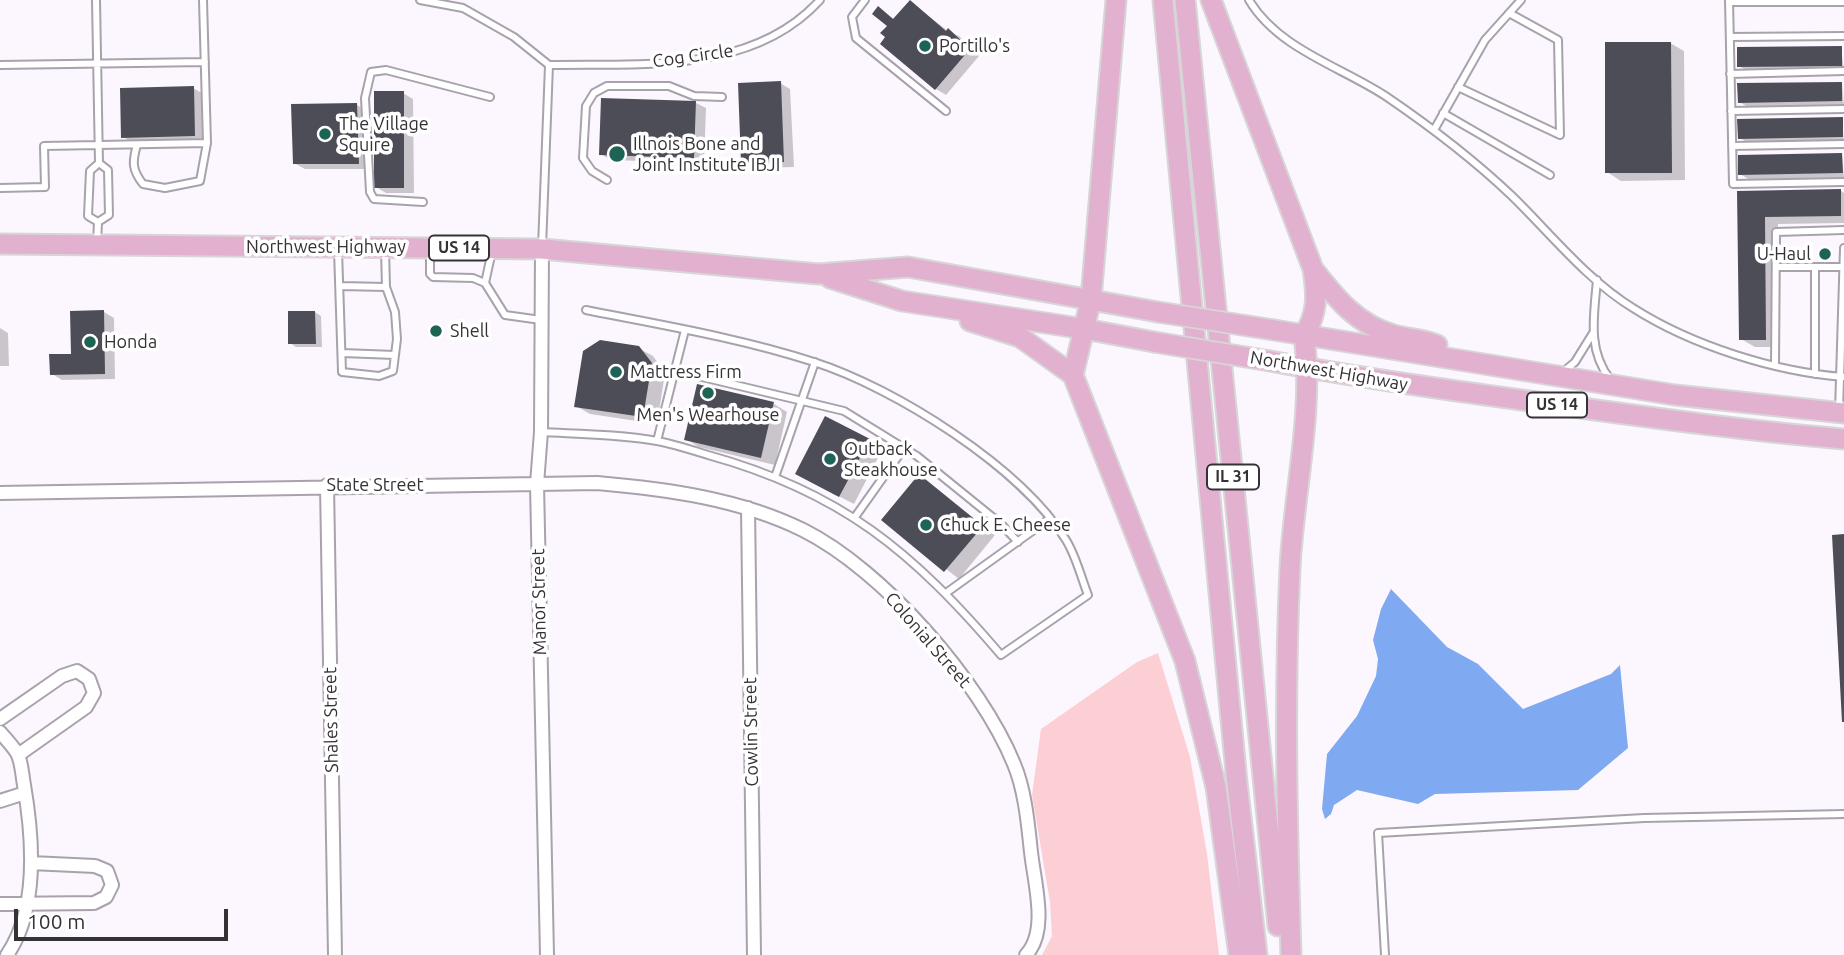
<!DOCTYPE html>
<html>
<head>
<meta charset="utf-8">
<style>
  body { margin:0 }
  #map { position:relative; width:1844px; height:955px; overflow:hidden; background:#fcf7fe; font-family:Ubuntu,sans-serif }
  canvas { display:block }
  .scale { position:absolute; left:14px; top:909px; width:214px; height:32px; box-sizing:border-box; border:4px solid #353236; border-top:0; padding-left:9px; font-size:21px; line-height:24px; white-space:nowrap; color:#353236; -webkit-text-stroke:5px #fff; paint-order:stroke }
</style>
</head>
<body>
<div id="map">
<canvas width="1844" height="955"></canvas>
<div class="scale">100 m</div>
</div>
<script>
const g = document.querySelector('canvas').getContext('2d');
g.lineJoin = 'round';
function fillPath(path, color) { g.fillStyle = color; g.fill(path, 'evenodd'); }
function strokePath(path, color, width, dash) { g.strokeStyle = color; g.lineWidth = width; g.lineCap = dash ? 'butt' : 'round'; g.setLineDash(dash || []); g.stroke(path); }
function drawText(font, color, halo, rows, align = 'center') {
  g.font = font + ' Ubuntu,sans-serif'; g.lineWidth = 7; g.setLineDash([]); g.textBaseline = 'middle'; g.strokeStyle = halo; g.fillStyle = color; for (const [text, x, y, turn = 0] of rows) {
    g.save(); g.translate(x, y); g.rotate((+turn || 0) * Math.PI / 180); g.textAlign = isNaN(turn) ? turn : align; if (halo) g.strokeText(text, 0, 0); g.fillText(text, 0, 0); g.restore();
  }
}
fillPath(new Path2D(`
  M1158,653L1190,757L1207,854L1219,955H1042L1052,936L1050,902L1032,795L1041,729L1137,662Z`), '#fbcfd4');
fillPath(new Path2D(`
  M1391,589L1447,647L1478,664L1523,709L1611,674L1620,665L1628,748L1578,790L1435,794L1418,804L1357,790L1334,805L1331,814L1325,819L1322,809L1327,754L1357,716L1376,676L1378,659L1373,640L1381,609Z`), '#7fa9f0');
fillPath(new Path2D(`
  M910,2L948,31L959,36L979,56L946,95L936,89L888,37L889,26L879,8L895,20Z
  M1670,43L1684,51L1685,180L1621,181L1607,172Z
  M1841,47L1844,71L1749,72L1739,66Z
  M780,83L790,89L794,167L753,168L743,162Z
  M1842,83L1844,106L1750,108L1739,102Z
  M193,88L207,96L208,143L137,145L123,137Z
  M403,93L413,99L414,193H386L376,187Z
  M696,103L706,108L704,163L611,160L601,154Z
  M357,105L367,111L369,169H305L294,163Z
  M1842,119L1844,143L1750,144L1740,138Z
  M1842,155L1844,178L1750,180L1740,174Z
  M1841,191L1844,193V223L1778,224L1780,347H1755L1741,339L1739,192Z
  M104,312L114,318L115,379L62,380L52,374L73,356Z
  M315,312L321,316L322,347H296L290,343Z
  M0,328L8,333L9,366H0Z
  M638,348L653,356L665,373L657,424L590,414L576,406Z
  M774,404L787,412L775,465L699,447L686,439Z
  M869,440L883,448L854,504L811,482Z
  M920,476L995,535L959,579L883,520Z`), '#0003');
fillPath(new Path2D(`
  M910,0L946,31L948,28L970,49L935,90L880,44L885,37L880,33L887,26L872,14L878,6L893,19Z
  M1605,42H1671L1672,173H1605Z
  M1842,46V66L1737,67V47Z
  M781,81L784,162L741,163L738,83Z
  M1842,82V101L1738,103L1737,83Z
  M194,86L195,136L121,138L120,88Z
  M374,91H404V188H374Z
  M601,98L696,101L694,158L599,155Z
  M357,103L359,164H293L291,104Z
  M1843,117V137L1738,139L1737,119Z
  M1842,153L1843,173L1738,175V155Z
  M1841,189V216L1765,217L1766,340H1739L1737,191Z
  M104,310L105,374L50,375L49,354H71L70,311Z
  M288,311H315L316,344H288Z
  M600,340L639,346L652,363L643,417L574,407L583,351Z
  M697,384L774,402L761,458L684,440Z
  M825,416L870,439L839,497L795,474Z
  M919,474L983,526L944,572L881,520Z
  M1844,534V722H1842L1832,535Z`), '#4d4d58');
const lane = new Path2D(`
  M96,0L99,163L90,171L88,216L98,222
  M420,0L463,8L514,37L549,65
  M865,0L852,17L856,38L946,111
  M1249,0C1278,49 1342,67 1387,97C1431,127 1473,159 1512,196C1550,233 1587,280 1633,308C1691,345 1775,372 1844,377
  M1729,0L1733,184L1844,182
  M1729,2H1844
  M1730,37L1844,36
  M0,65L205,62
  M1730,74L1844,71
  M1458,87L1560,135L1558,40L1509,13
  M1731,111L1844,109
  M1443,113L1550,175
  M1434,130L1485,40L1521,0
  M137,145C132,162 132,170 143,184L165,188L200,181L207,143
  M1732,146L1844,144
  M607,180L592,171L583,158L586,106L594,93L607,86H669L694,96L722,97
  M0,188L45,187L44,146L207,143L203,0
  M423,202L374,199L370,192L365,98L371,72L386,70L490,97
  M98,222L109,215L108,170L99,163
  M97,243L98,222
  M542,247L549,65C641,63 752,75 820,0
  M338,250L342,372L379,376L393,371L397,339L395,312L386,287L385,249
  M430,250V274L433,277L473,278L485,283L505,315L541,320
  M1776,267H1844
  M1597,280C1594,315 1587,350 1610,379
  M485,283L492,251
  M340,286L386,287
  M342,353L395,355
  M1775,364L1776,232L1844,230
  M677,371L844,411L917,456L1001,524L1018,542
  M1562,373L1575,362L1593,333
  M1815,374V267
  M1839,411L1844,248
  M541,432C579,434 619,434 657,441C674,444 692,450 708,455C842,492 913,552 1001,655L1088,595C1081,577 1076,556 1066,540C1021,467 895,388 814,362C740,338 662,325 586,310
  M657,441L685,330
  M775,477L815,362
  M855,517L904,448
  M946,593L1049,519
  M1385,955L1378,833L1644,818L1844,814`);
const street = new Path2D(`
  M542,249L541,432L537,484L547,955
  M327,485L335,955
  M0,493L597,483C667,489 740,499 803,530C883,570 980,681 1014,764C1025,790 1028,824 1031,852C1034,882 1049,931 1026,955
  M748,508L754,955
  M0,719L62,676L77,671L89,679L94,693L86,707L18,755
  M0,732C5,738 12,745 17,753C22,762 22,775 24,785C33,837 39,909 7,955
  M0,801L25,793
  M0,904L94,903L106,897L112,885L107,871L95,866L31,863`);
const primary = new Path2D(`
  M1116,0L1091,299L1073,375L1185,661L1216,787L1239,955
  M1163,0L1237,783L1257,955
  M1185,0L1278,926
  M1211,0L1313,269C1317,295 1318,313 1304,335C1314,412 1294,490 1290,567C1284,696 1287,826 1291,955
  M0,244L542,249L819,274L908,267L1158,312
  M1313,269C1335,297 1357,325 1394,335C1408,339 1423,339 1437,345
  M830,278L902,301L1085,329L1154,342
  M970,321L1020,337L1073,375
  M1274,330L1675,395L1844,413
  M1270,361C1366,379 1463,392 1559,405C1654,418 1749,431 1844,439`);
strokePath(lane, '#a9a1ac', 10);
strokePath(street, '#a9a1ac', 16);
strokePath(primary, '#d7d6d7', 23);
strokePath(lane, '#fff', 6);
strokePath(street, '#fff', 12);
strokePath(primary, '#e2b1cf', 19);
const primaryBridge = new Path2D(`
  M1158,312L1274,330
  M1154,342L1270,361`);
strokePath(primaryBridge, '#d7d6d7', 23, []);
strokePath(primaryBridge, '#e2b1cf', 19);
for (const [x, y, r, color] of [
  [925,46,7,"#1e6456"],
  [325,134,7,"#1e6456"],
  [617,154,9,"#1e6456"],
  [1825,254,7,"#1e6456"],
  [436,331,7,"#1e6456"],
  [90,342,7,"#1e6456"],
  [616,372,7,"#1e6456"],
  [708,393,7,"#1e6456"],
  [830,459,7,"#1e6456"],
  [926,525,7,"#1e6456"]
]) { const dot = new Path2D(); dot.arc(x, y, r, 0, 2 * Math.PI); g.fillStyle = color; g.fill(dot); strokePath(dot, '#fff', 2.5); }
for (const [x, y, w] of [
  [459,248,60],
  [1557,405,60],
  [1233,477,52]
]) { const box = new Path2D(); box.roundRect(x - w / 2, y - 12.5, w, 25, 5); g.fillStyle = '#fff'; g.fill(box); strokePath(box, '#353236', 2); }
drawText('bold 16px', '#353236', null, [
  ["US 14",459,248],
  ["US 14",1557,405],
  ["IL 31",1233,477]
]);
drawText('18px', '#353236', '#fff', [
  ["Portillo's",939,46],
  ["The Village",339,124],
  ["Squire",339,145],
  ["Illnois Bone and",633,144],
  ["Joint Institute IBJI",633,165],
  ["U-Haul",1811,254,"right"],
  ["Shell",450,331],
  ["Honda",104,342],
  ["Mattress Firm",630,372],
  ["Men's Wearhouse",708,415,"center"],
  ["Outback",844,449],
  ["Steakhouse",844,470],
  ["Chuck E. Cheese",940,525]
], 'left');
drawText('18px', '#353236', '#fff', [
  ["Cog Circle",693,56,-8],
  ["Northwest Highway",326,247],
  ["Northwest Highway",1329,371,10],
  ["State Street",375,485],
  ["Manor Street",539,602,-91],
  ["Colonial Street",928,640,49],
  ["Shales Street",331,720,-91],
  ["Cowlin Street",751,732,-91]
]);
</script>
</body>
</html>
